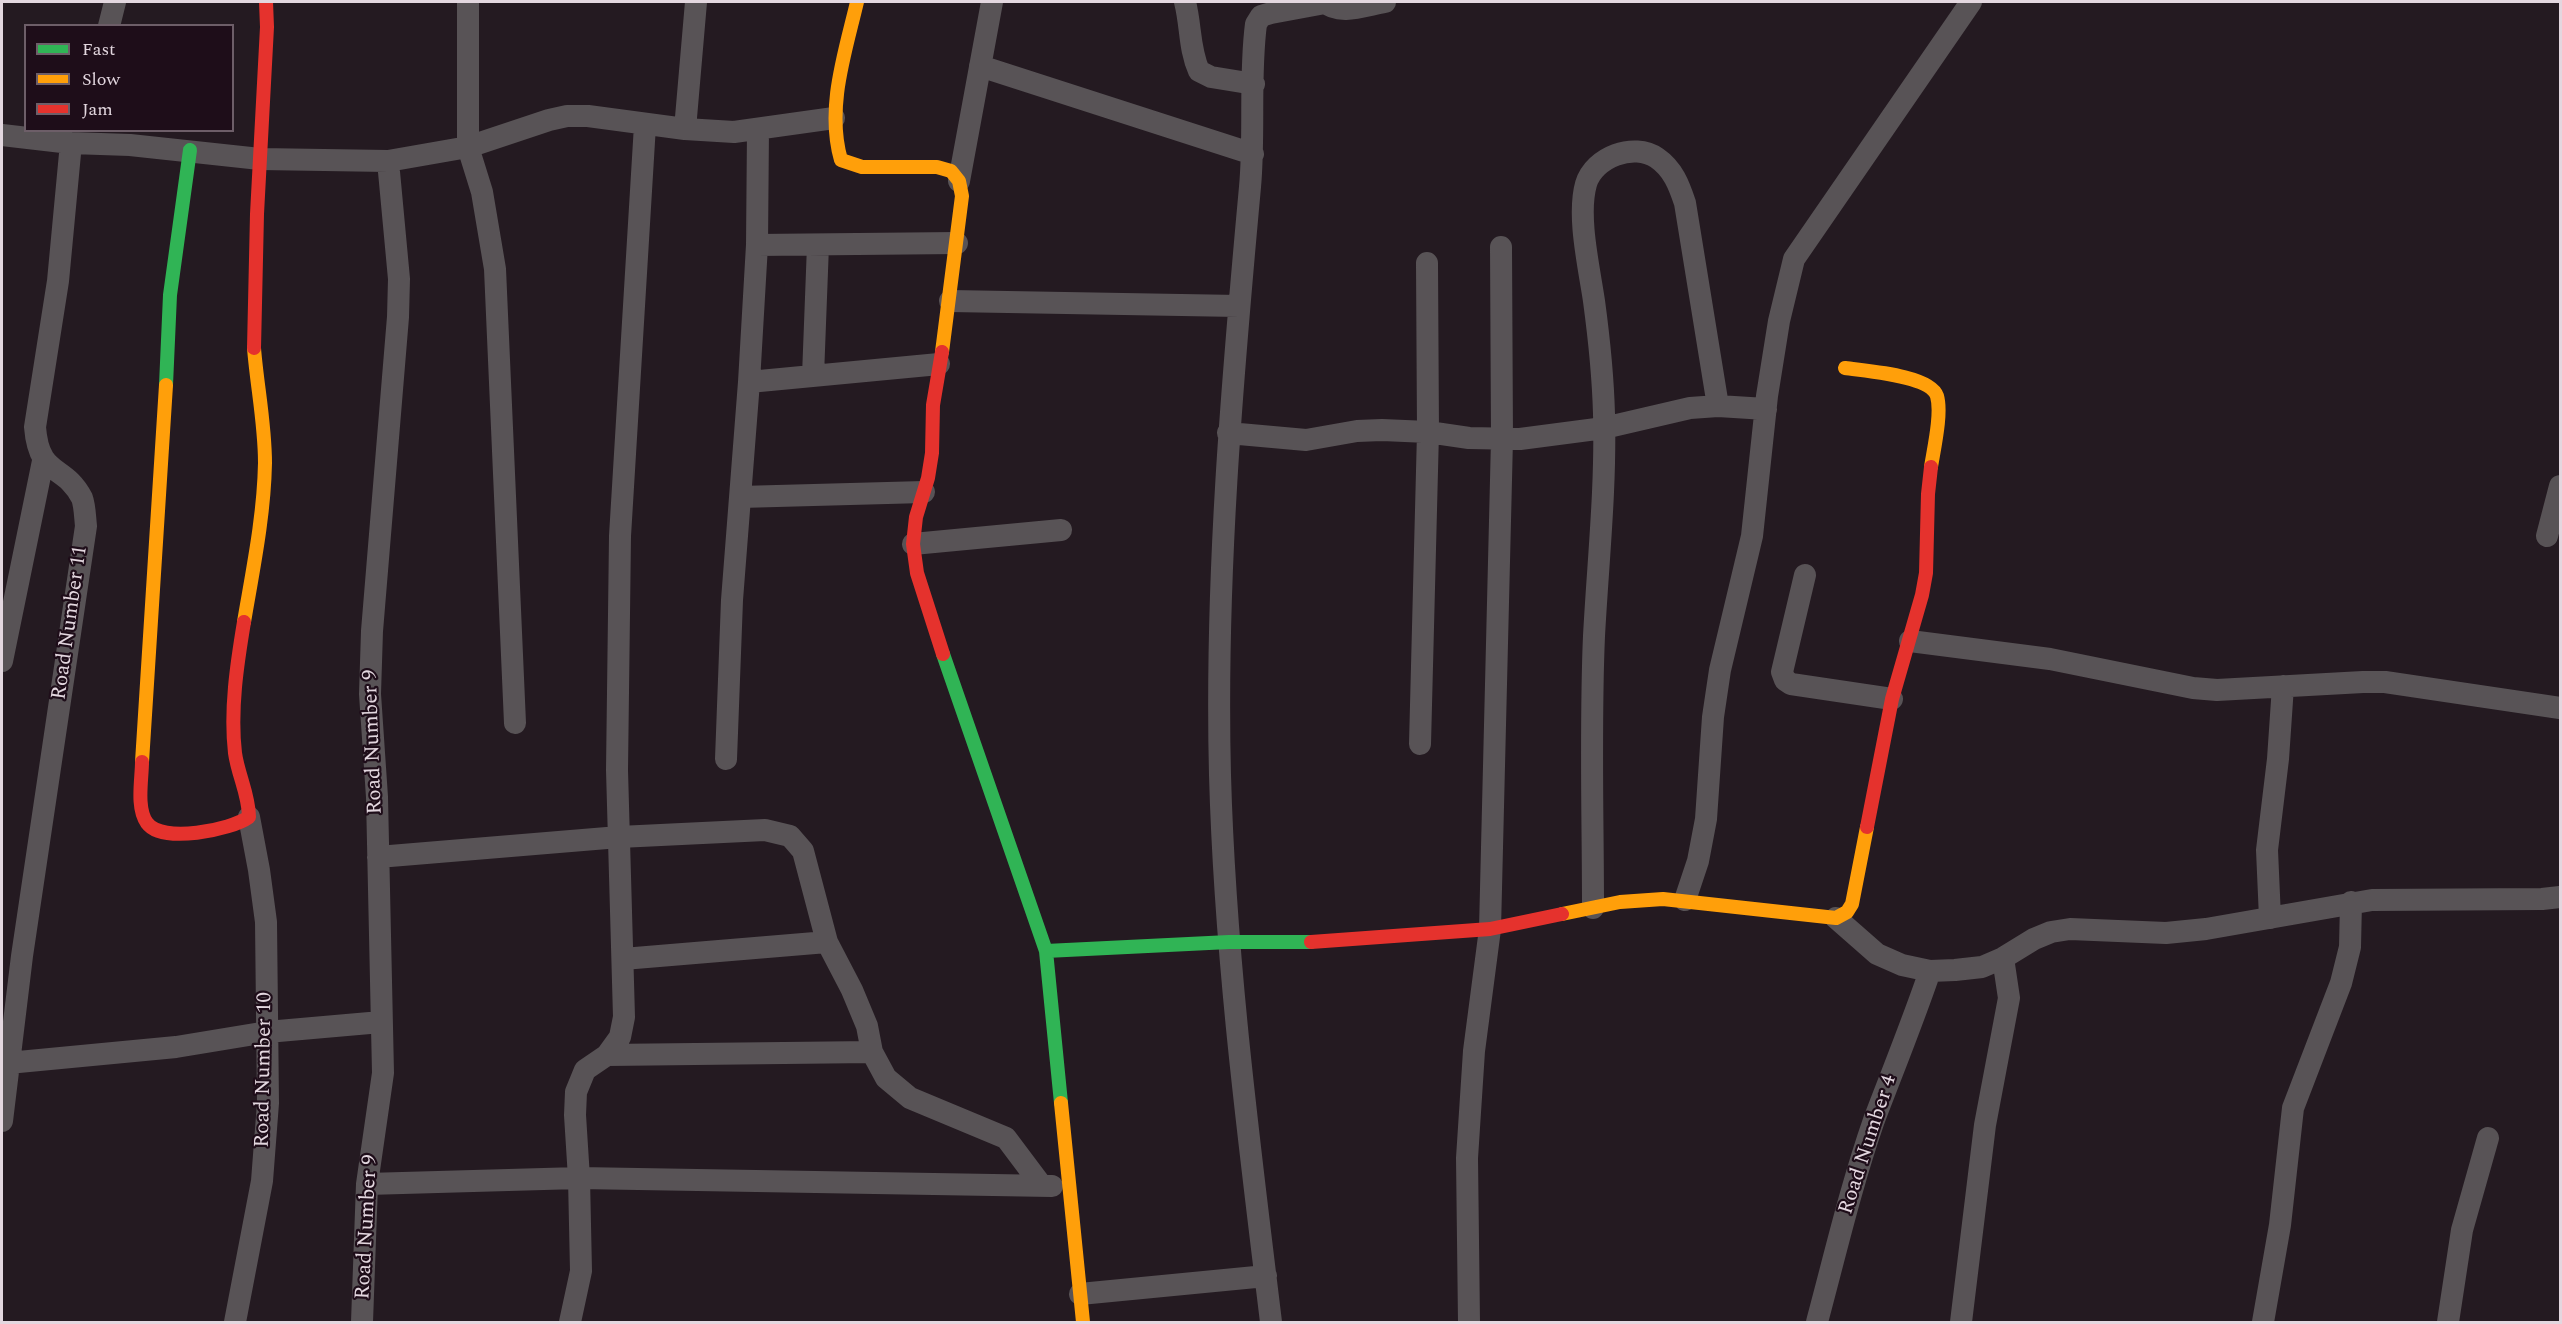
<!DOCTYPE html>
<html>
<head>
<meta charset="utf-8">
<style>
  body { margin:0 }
  #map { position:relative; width:2562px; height:1324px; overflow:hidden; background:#241a21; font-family:Spectral,serif }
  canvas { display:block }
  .frame { position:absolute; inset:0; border:3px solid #e3d7df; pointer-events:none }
  .legend { position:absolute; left:24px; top:24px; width:210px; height:108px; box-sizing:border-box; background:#1e0d19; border:2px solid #6d5e68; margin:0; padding:8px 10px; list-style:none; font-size:18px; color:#e3d7df }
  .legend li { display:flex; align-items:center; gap:12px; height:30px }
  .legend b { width:30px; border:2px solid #6d5e68 }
</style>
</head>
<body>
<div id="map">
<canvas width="2562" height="1324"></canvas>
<div class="frame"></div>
<ul class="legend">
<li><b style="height:8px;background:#30b455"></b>Fast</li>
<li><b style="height:8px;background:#ff9f0a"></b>Slow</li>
<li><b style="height:8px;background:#e5322d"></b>Jam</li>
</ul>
</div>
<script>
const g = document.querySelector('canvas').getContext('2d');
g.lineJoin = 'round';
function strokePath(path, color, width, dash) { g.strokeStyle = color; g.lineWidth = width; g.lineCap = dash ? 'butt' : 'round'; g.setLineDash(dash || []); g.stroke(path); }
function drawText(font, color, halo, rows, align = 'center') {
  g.font = font + ' Spectral,serif'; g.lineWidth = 4.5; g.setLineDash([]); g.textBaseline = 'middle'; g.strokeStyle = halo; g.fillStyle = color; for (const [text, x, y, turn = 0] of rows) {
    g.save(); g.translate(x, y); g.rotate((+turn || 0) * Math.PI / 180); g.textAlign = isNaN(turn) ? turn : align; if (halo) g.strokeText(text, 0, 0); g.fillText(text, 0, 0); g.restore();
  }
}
strokePath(new Path2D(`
  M468,2V147L482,192L495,269L515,723
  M1185,2C1191,25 1189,49 1199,71L1211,77L1254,84
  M1324,2C1340,16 1366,5 1385,2
  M109,26L115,2
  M980,66L1253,154
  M685,129L696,2
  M2,135L71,143L130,145L260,159L388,161L468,147L549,120L567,116H588L685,129L734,132L834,118
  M959,181L992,2
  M757,245L957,243
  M950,301L1239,306
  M813,376L818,245
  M749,382L939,364
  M1228,433L1306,440L1357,431L1382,430L1428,432L1469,438L1520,439L1604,428L1690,408L1718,406L1766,409
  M740,497L924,492
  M2547,536L2560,486
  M913,544L1061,530
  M1805,575L1782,672L1785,680L1791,684L1892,699
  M1910,641L2050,659L2193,688L2217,690L2363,682H2385L2560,708
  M2,661L43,461
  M1420,744L1428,432L1427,263
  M726,759L732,600L749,382L757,245L758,130
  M378,857L619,837L765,830L790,836L803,851L827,942L852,990L867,1026L872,1052L886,1078L910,1098L1006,1138L1042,1186
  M1685,900L1698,861L1706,819L1713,717L1720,670L1752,536L1767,396L1779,321L1794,259L1971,2
  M1593,908C1593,818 1590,727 1594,636C1598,562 1606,488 1604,414C1603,376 1599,338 1594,301C1589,267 1577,216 1586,184C1594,157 1634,142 1657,158C1673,169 1679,185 1685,203L1718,406
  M1836,918L1877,954L1902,965L1930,971L1955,970L1982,967L2003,958L2034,939L2051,932L2070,929L2166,933L2206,929L2372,900L2542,899L2560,897
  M2270,918L2267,850L2278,759L2283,686
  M623,959L827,942
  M607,1055L872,1052
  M8,1063L176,1047L267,1032L381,1022
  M2,1121L22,956L86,526C85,518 85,506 82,498C64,463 39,478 35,427L58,281L71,143
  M367,1184L579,1178L1052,1186
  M1080,1294L1266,1276
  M235,1322L262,1181L268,1103L266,922L259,870L249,817
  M362,1322L367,1184L383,1073L377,797L370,694L372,631L398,317L399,279L388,161
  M570,1322L581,1271L579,1178L575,1115L576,1092L585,1070L607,1055L620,1037L624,1017L617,770L620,536L645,125
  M1271,1322C1249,1141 1225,958 1220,775C1215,579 1232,383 1250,187C1255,133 1249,77 1256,24L1261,16L1271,13L1325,3
  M1469,1322L1467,1158L1474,1051L1490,929L1502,439L1501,247
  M1817,1322C1835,1255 1851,1186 1874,1120C1893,1070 1913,1021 1930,971
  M1961,1322L1985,1125L2009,998L2003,958
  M2263,1322L2280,1225L2293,1108L2341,983L2350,947L2351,902
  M2448,1322L2462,1230L2488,1138`), '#585356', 22);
strokePath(new Path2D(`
  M166,385L170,295L190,150
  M943,654L1046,951L1061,1103
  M1046,951L1229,942H1311`), '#30b455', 14);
strokePath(new Path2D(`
  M857,2C845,53 826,108 841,160L862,167H937L951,171L959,181L962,196L942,352
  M1845,368C1865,371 1930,375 1937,396C1942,413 1934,448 1931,467
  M244,622C253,569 264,516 265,463C265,424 257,386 254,348
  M142,762L166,385
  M1562,914L1620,902L1663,899L1836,918L1847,912L1852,904L1867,827
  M1061,1103L1083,1322`), '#ff9f0a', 14);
strokePath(new Path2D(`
  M254,348L257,214L267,27L266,2
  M942,352L933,405L932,453L928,478L916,517L913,544L917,573L943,654
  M142,762C142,779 136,808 147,823C162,844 231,830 249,817C249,795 238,775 235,753C230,710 237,664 244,622
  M1867,827L1892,699L1922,595L1926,573L1928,494L1931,467
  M1311,942L1490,929L1562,914`), '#e5322d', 14);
drawText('21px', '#e3d7df', '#1e0d19', [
  ["Road Number 11",71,623,-82],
  ["Road Number 9",374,742,-92],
  ["Road Number 10",265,1070,-89],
  ["Road Number 4",1869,1145,-72],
  ["Road Number 9",368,1227,-87]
]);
</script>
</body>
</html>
